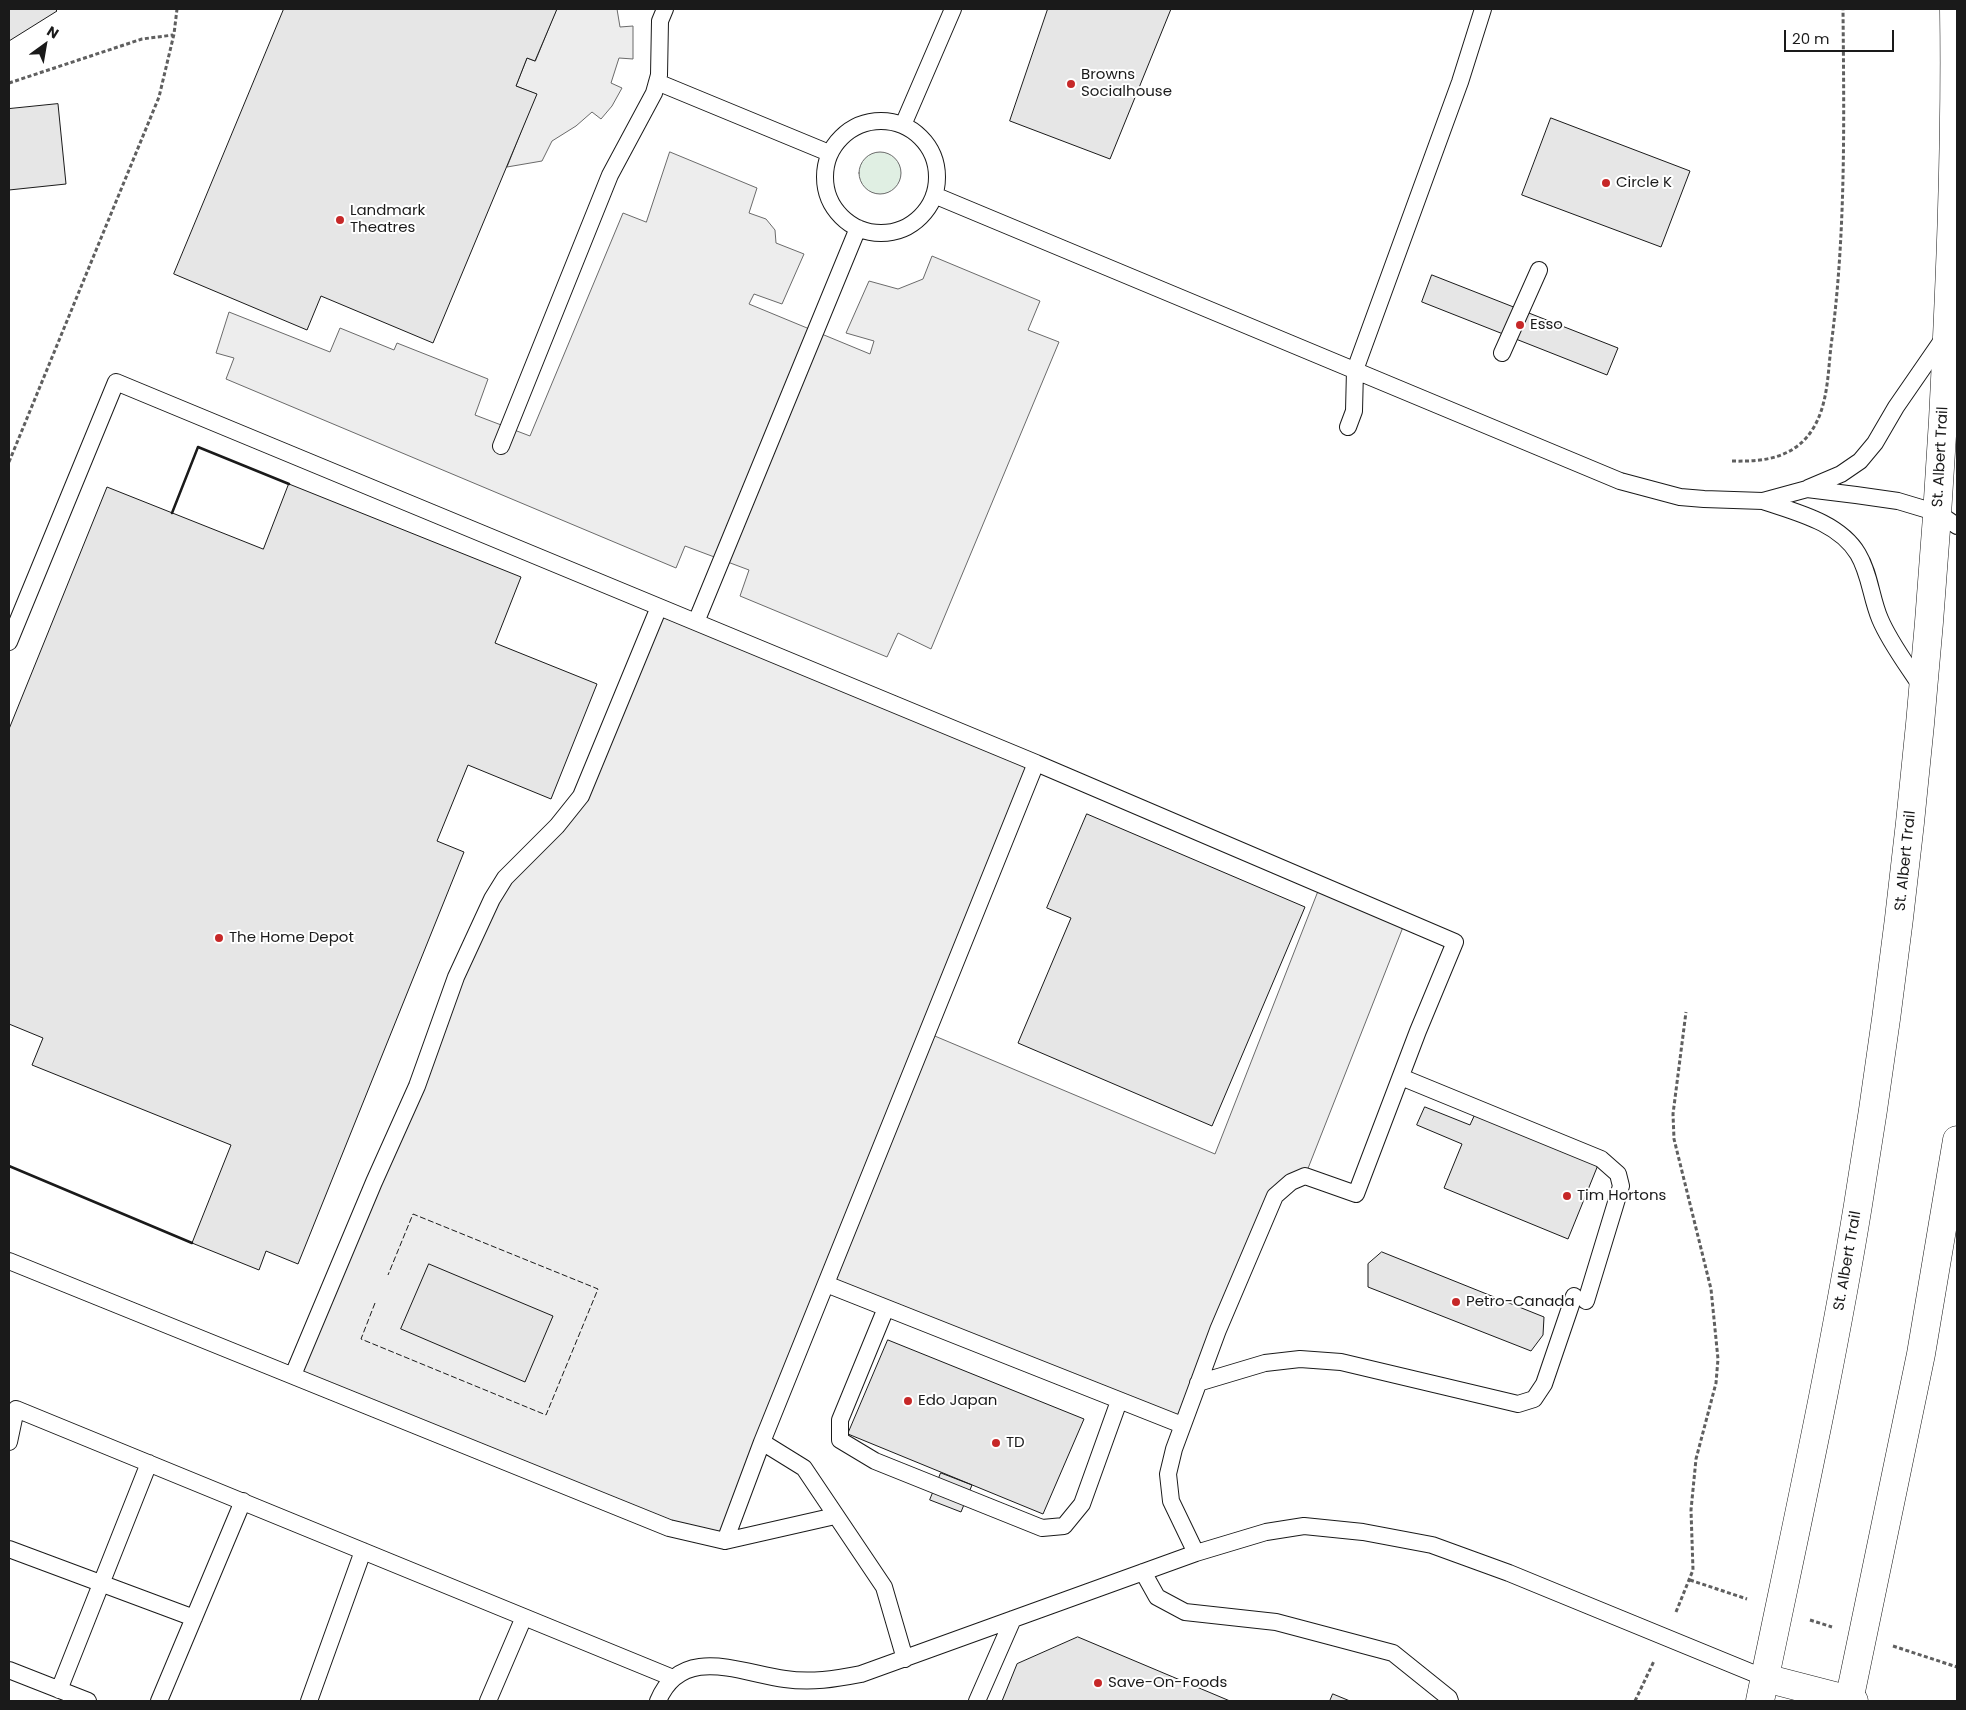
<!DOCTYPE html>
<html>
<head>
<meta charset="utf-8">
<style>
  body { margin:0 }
  #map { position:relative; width:1966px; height:1710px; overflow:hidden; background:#fff; font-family:Poppins,sans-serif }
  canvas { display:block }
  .frame { position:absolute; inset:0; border:10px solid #1a1a1a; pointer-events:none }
  .north { position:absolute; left:20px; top:20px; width:50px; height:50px; -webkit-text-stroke:4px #fff; paint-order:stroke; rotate:32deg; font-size:14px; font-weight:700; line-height:20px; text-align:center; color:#1a1a1a }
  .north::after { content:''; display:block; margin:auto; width:18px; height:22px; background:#1a1a1a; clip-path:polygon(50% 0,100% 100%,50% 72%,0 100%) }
  .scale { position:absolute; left:1784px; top:30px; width:110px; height:22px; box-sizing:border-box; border:2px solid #1a1a1a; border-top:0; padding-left:6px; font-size:15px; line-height:18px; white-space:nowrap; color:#1a1a1a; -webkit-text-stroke:4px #fff; paint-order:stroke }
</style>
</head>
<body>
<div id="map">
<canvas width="1966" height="1710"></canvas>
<div class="frame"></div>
<div class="north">N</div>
<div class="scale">20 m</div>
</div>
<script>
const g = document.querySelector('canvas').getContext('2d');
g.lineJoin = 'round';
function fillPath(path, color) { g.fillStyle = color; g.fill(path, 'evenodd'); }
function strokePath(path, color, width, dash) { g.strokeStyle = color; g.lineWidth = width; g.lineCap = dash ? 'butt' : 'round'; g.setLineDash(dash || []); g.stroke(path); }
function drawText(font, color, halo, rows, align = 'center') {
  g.font = font + ' Poppins,sans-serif'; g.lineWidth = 4; g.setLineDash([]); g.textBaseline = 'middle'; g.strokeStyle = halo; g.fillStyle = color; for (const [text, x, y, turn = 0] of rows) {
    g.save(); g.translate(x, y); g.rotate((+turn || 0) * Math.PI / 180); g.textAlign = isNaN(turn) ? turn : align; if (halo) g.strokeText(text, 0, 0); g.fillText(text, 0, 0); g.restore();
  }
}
const green = new Path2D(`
  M859 173a21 21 0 1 1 42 0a21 21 0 1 1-42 0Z`);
fillPath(green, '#e0efe3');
strokePath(green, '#6a6a6a', 1);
const parking = new Path2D(`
  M557,9H617L620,27L633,26V59L619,58L611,83L622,88L612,106L601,119L592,112L576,126L552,141L542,161L507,167L536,94L516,86L527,58L535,61Z
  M670,152L757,188L749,213L766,219L775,230L776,243L804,254L782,304L754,294L749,304L870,354L874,341L846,333L869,281L898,289L923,279L932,256L1040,301L1028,330L1059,342L931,649L898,633L887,657L740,596L749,570L685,546L676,568L226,379L234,358L216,353L229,312L330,352L340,328L394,350L397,343L488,379L475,415L530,436L623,213L646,222Z
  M659,607L1036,763L930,1034L1215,1154L1320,886L1405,922L1305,1176L1275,1196L1182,1425L826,1284L725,1541L293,1375L492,899L581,796Z`);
fillPath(parking, '#ededed');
strokePath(parking, '#6a6a6a', 1);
const building = new Path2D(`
  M9,9H55L57,11L9,41Z
  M284,9H557L535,61L527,58L516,86L537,94L433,343L321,296L307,330L174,274Z
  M1048,9H1171L1110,159L1010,121Z
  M58,104L66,184L9,190V109Z
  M1551,118L1690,171L1661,247L1522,195Z
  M1432,275L1618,348L1607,375L1422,302Z
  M289,484L521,577L495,643L597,684L551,799L468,765L437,841L464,852L298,1264L266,1251L259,1270L192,1243L231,1145L32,1065L43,1038L9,1024V729L107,487L263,549Z
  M1087,814L1305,907L1212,1126L1018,1043L1071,918L1047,908Z
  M1425,1107L1470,1125L1475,1114L1598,1165L1568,1239L1444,1188L1462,1144L1417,1125Z
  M1382,1252L1544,1317L1543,1335L1531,1351L1368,1287V1264Z
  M429,1264L553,1316L525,1382L401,1329Z
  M888,1340L1084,1419L1043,1514L848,1434Z
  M941,1473L972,1485L961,1512L930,1500Z
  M1078,1637L1230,1701H1002L1017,1664Z
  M1333,1694L1350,1701H1330Z`);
fillPath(building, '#e6e6e6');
strokePath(building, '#1a1a1a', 1);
const lane = new Path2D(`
  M657,82L829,153
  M825 177a56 56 0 1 1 112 0a56 56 0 1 1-112 0Z
  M903,125L953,9
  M934,195L1620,481L1680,497L1704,499L1763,501L1807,489L1856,495L1898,501L1938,513L1957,526
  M1502,353L1539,270
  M1348,427L1354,411L1355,370L1460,82L1483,9
  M501,446L610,175L654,93L659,75L660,21L665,9
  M1808,488L1841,474L1860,461L1875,443L1896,407L1945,336
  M1763,501C1795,512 1839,522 1858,554C1870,574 1871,598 1880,619C1890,643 1908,666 1922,688
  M696,622L858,228
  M9,642L116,382L1036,763L762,1442L725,1541
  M1036,763L1455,942L1418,1031L1356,1194L1305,1176L1291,1182L1275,1196L1218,1330L1174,1449L1168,1474L1171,1501L1196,1553
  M1401,1077L1601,1159L1618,1174L1621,1186L1586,1301
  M9,1261L669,1528L725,1541L835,1516
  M826,1284L1182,1425
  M886,1308L840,1420V1440L875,1461L1042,1528L1064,1526L1082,1504L1119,1401
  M293,1375L374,1182L417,1086L456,977L492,899L505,878L557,826L581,796L659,607
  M1198,1383L1265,1363L1300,1359L1341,1362L1518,1404L1534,1399L1544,1384L1574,1296
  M9,1442L16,1409L673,1678
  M762,1442L804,1468L884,1587L905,1659
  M9,1549L194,1618
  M1143,1572L1157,1597L1185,1612L1276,1622L1393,1653L1449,1698L1450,1701
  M9,1670L88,1701
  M59,1690L149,1463
  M159,1701L243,1501
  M309,1701L363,1551
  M488,1701L524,1617
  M658,1701C682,1644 740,1673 785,1679C811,1683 835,1679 861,1674L1196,1553L1266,1532L1304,1526L1363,1532L1432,1545L1509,1573L1765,1678
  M977,1701L1013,1619`);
const secondary = new Path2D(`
  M1765,1678L1854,1701`);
const primary = new Path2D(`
  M1760,1701C1794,1536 1831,1371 1858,1205C1901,945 1928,683 1943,420C1950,283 1956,146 1954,9
  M1849,1701L1921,1354L1957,1140`);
strokePath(lane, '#1a1a1a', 18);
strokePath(secondary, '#1a1a1a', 29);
strokePath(primary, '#1a1a1a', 29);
strokePath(new Path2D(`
  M9,83L142,39L173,35
  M1732,461C1764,462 1796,458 1814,427C1828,403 1828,372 1831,346C1846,234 1844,121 1843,9
  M9,462L159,97L174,34L177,9
  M1690,1580L1747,1599
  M1676,1612L1693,1570L1691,1510L1696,1459L1716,1383L1718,1359L1711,1289L1674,1139L1673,1114L1686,1012
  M1810,1620L1832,1627
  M1893,1646L1957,1667
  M1635,1701L1654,1661`), '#5f5f5f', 3, [4, 2.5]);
strokePath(lane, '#fff', 16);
strokePath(secondary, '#fff', 28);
strokePath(primary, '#fff', 28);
strokePath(new Path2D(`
  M375,1303L361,1339L546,1415L598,1289L413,1214L388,1275`), '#1a1a1a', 1, [6, 2.5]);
strokePath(new Path2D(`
  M172,513L198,447L289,484
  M9,1166L192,1243`), '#1a1a1a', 2.5);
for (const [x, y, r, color] of [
  [1071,84,5,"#c62828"],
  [1606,183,5,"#c62828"],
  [340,220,5,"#c62828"],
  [1520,325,5,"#c62828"],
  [219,938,5,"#c62828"],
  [1567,1196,5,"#c62828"],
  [1456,1302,5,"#c62828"],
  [908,1401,5,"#c62828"],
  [996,1443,5,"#c62828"],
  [1098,1683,5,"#c62828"]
]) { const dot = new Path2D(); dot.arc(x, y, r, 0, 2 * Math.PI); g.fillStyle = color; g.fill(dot); strokePath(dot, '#fff', 2); }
drawText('15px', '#1a1a1a', '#fff', [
  ["Browns",1081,75],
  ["Socialhouse",1081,92],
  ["Circle K",1616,183],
  ["Landmark",350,211],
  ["Theatres",350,228],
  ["Esso",1530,325],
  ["The Home Depot",229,938],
  ["Tim Hortons",1577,1196],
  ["Petro-Canada",1466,1302],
  ["Edo Japan",918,1401],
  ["TD",1006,1443],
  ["Save-On-Foods",1108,1683]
], 'left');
drawText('15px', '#1a1a1a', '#fff', [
  ["St. Albert Trail",1941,457,-87],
  ["St. Albert Trail",1906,861,-84],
  ["St. Albert Trail",1848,1261,-80]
]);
</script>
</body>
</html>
